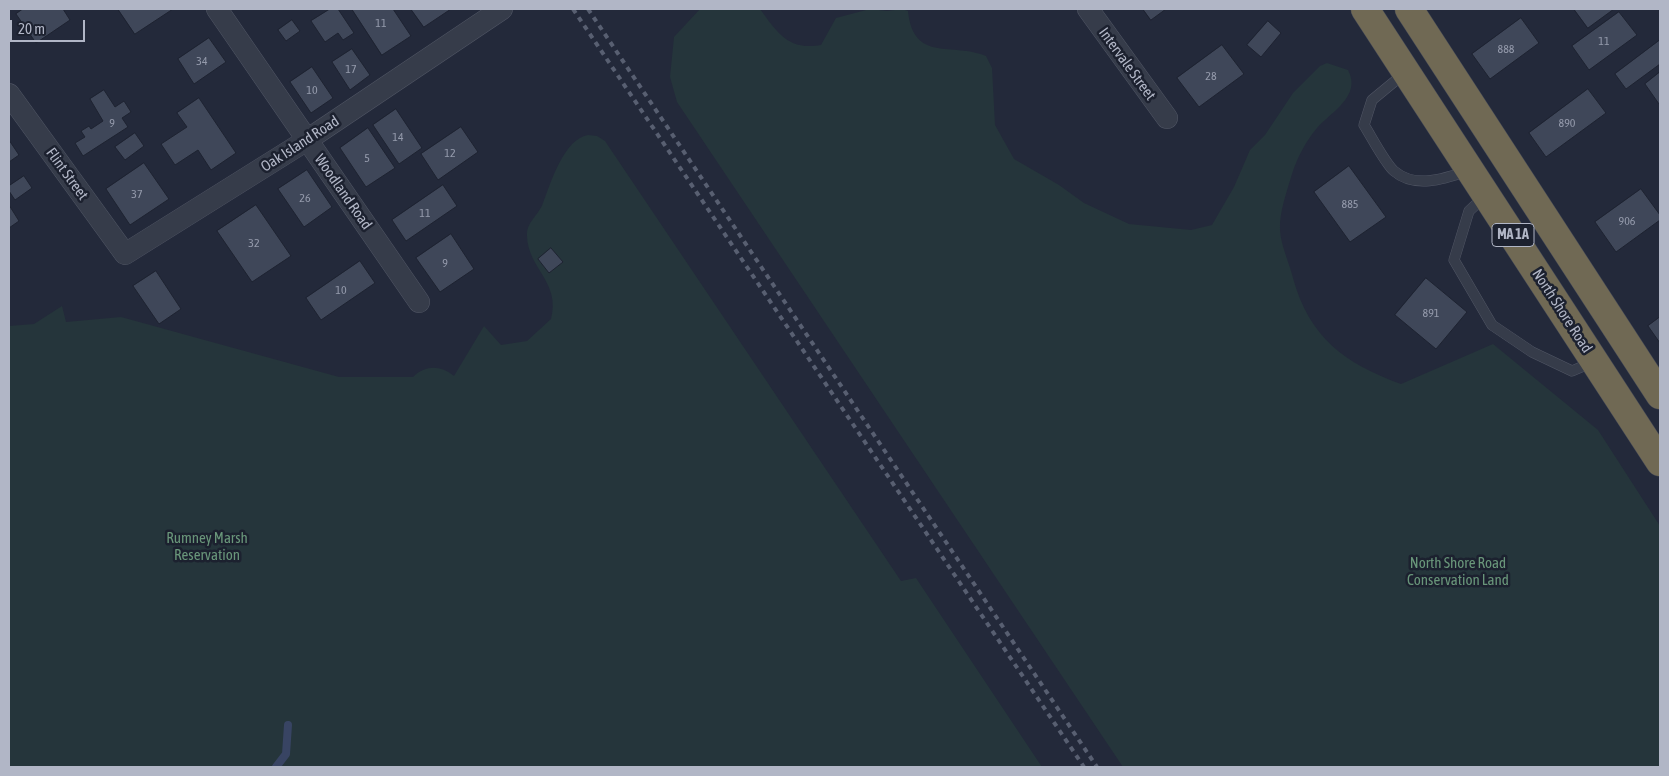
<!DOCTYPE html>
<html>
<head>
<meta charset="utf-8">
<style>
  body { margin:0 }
  #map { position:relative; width:1669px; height:776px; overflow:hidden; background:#23293a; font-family:"Asap Condensed",sans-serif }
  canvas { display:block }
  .frame { position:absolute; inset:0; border:10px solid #b1b6c6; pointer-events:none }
  .scale { position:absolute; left:10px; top:20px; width:75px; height:22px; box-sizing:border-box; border:2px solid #b1b6c6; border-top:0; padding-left:6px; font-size:15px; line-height:18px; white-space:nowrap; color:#b1b6c6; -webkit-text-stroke:4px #1c212f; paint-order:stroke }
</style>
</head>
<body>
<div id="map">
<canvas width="1669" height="776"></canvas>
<div class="frame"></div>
<div class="scale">20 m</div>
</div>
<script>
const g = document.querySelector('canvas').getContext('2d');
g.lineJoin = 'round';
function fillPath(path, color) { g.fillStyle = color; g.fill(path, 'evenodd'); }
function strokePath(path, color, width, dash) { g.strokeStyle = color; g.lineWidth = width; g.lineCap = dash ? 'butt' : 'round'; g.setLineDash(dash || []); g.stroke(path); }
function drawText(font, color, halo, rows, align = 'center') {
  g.font = font + ' "Asap Condensed",sans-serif'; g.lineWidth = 5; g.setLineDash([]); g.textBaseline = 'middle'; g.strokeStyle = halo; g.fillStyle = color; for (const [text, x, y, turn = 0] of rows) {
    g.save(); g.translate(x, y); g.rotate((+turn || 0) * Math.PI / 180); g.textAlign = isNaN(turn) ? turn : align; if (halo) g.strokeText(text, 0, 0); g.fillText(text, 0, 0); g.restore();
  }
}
fillPath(new Path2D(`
  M700,9H760C777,32 788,51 821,45L836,18L870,9L887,11L902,9L908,11C913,63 953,42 986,56L992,68L995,125L1014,159L1059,185L1084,203L1129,224L1191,230L1212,225L1234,187L1250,150L1265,135L1293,93L1320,66L1327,63L1348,70C1362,96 1331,112 1317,128C1306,141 1297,158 1292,174C1287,191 1279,213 1280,230C1281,246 1289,262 1293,278C1309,337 1345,364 1401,384L1493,344L1598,430L1660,526V767H1123L677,102L670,77L674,37Z
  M588,135L597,136L605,141L901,581L916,578L1042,767H9V326L34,324L62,306L66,322L121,317L339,377H413C426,365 440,365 454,376L484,326L501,345L527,341L551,319C561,282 528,269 527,236C526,222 539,215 543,203C551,182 564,139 588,135Z`), '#25353b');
strokePath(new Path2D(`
  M276,767L286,754L288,725`), '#384463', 8);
const building = new Path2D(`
  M23,9H63L70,20L36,43L16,14Z
  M118,9H173L135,34Z
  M330,9H338L354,33L343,40L338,33L325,42L311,21Z
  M352,9H393L411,36L382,55Z
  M411,9H451L424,27Z
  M1143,9H1166L1151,20Z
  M1574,9H1614L1588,28Z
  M1619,12L1637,35L1589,70L1572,46Z
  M1521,18L1539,43L1490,79L1472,54Z
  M292,20L300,31L286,41L278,30Z
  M1268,21L1281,33L1261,57L1247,45Z
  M209,38L226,62L194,84L178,59Z
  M1660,40V64L1626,89L1615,74Z
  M1222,45L1244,74L1199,107L1177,78Z
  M352,49L370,75L350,90L332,62Z
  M312,67L333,98L311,113L290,82Z
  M1660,72V103L1659,104L1645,84Z
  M1588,89L1606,113L1546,157L1529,133Z
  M104,90L115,107L124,101L131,112L122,118L128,127L83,156L75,143L85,137L81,131L89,126L91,129L103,121L90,99Z
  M199,98L236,153L211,170L198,150L175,165L161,144L187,127L177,113Z
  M396,109L422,148L399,164L373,125Z
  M461,127L478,152L438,180L421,154Z
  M368,128L395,168L366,187L340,148Z
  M135,133L144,146L125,160L115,147Z
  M9,140L19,155L9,162Z
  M144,163L169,199L130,225L106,189Z
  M1349,166L1386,217L1350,242L1314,192Z
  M307,170L332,207L304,227L278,189Z
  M24,176L32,188L15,200L9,191V186Z
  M443,185L457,206L406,241L392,220Z
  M1641,189L1660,215V220L1616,252L1595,222Z
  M9,205L19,221L9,228Z
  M256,205L291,256L252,282L217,231Z
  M451,234L474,269L440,292L416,258Z
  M551,248L563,262L549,273L538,259Z
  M360,261L375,283L321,320L306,298Z
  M156,271L181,309L159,324L133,286Z
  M1426,278L1467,312L1436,349L1395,315Z
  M1660,317V343L1648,326Z`);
fillPath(building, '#3f4759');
strokePath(building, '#1e2331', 1);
const lane = new Path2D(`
  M1406,72L1372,100L1364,125C1371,136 1385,163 1394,171C1415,189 1444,179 1468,171
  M1486,195L1469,211L1454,260L1492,325L1532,352L1572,371L1593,362`);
const street = new Path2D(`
  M217,9L419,302
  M1088,9L1167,118
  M9,94L125,254L307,140L502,9`);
const highway = new Path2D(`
  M1365,9L1660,462
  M1409,9L1660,395`);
strokePath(lane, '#515665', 11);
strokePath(street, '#515665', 22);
strokePath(highway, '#414655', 29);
strokePath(lane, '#363c4a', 10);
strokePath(street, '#363c4a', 21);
strokePath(highway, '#706954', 28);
strokePath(new Path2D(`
  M573,9L1084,767
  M588,9L1097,767`), '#585f71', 4, [5, 5]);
drawText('12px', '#949aab', null, [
  ["11",381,23],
  ["11",1604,41],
  ["888",1506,49],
  ["34",202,61],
  ["17",351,69],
  ["28",1211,76],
  ["10",312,90],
  ["9",112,123],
  ["890",1567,123],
  ["14",398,137],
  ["12",450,153],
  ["5",367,158],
  ["37",137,194],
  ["26",305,198],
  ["885",1350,204],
  ["11",425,213],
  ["906",1627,221],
  ["32",254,243],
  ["9",445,263],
  ["10",341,290],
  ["891",1431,313]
]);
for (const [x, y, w] of [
  [1513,235,42]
]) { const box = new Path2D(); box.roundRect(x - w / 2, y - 11.5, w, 23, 4); g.fillStyle = '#1c212f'; g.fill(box); strokePath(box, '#b1b6c6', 1); }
drawText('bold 14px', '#b1b6c6', null, [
  ["MA 1A",1513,235]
]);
drawText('15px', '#b1b6c6', '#1c212f', [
  ["Intervale Street",1127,64,54],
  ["Oak Island Road",300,144,-33],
  ["Flint Street",67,174,54],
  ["Woodland Road",343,192,55],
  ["North Shore Road",1562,311,57]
]);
drawText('15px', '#69967a', '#1c212f', [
  ["Rumney Marsh",207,538],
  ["Reservation",207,555],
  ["North Shore Road",1458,563],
  ["Conservation Land",1458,580]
]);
</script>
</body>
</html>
